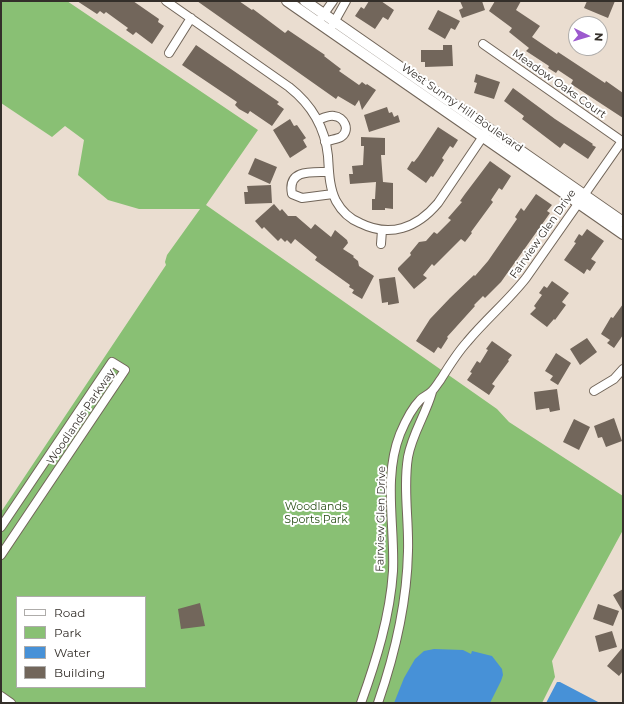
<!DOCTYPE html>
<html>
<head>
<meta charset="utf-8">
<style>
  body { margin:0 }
  #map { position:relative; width:624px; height:704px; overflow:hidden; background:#eaddd0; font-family:Montserrat,sans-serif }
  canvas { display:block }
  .frame { position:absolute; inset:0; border:2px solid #342f2a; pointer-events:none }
  .legend { position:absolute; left:16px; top:596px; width:130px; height:92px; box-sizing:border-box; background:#fff; border:1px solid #aeacaa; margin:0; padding:5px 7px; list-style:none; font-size:12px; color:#342f2a }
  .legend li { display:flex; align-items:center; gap:8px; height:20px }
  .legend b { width:20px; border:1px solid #aeacaa }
  .north { position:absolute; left:568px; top:16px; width:40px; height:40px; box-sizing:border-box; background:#fff; border:1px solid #aeacaa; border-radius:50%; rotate:95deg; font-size:11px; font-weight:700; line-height:16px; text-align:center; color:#342f2a }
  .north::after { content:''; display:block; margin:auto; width:14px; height:18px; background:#9c59ce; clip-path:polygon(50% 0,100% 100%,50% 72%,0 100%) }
</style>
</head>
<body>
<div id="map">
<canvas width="624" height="704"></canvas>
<div class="frame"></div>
<ul class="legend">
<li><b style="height:5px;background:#fff"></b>Road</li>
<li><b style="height:11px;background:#89c074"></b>Park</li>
<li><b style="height:11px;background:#4791d7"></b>Water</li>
<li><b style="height:11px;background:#72665b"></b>Building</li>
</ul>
<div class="north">N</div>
</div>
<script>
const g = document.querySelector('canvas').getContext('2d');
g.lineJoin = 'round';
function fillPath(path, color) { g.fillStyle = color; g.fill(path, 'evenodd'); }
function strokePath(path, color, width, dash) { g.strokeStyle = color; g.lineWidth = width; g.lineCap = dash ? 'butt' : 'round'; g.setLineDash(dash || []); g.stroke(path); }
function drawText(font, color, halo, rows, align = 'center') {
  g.font = font + ' Montserrat,sans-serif'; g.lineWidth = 4; g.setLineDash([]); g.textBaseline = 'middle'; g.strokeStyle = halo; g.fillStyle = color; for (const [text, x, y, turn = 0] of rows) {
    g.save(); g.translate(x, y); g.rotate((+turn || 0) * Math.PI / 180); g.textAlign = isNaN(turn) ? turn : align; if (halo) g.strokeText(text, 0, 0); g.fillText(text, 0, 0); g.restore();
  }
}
fillPath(new Path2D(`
  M1,1H67L258,130L206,205L497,409L509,422L623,496V530L552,661L555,677L542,703H1V512L166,265L165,262L167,255L200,209H139L108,200L78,175L84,140L65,126L52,137L1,103ZM17,597H145V687H17Z`), '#89c074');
fillPath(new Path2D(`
  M434,649L463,650L471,654L472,651L492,656L502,669L503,675L501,681L490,703H394L404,678L415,659L424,651Z
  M557,682H560L600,703H546Z`), '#4791d7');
fillPath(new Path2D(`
  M77,1H133L159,19L158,22L164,26L152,44L136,32L133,35L126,30L128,28L106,12L104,14L100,11L97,14Z
  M197,1H239L252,10L253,9L285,33L288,30L325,55L324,56L341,69L339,71L359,85L362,82L366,85L367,84L376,90L362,110L359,100L355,106L338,96L336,99Z
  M369,1H381L394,10L388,20L383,17L375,29L355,16L361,7L364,9Z
  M460,1H482L485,10L462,18L459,10L463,8Z
  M495,1H521L516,10L540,26L532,37L557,54L558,52L605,83L606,81L623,93V118L571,84L573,80L558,70L556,73L548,68L549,66L526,51L529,48L509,32L512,28L489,11Z
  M587,1H615L608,18L584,8Z
  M438,10L460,21L455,30L451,28L445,39L428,29Z
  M196,45L279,102L277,104L284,109L272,126L250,111L248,114L239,109L235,105L237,102L182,65Z
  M443,45H452L453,66L425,67V62H421V50H443Z
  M476,74L500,82L494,99L474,93L477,83L474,82Z
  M513,88L555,119L593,144L592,145L596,147L588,159L564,143L560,148L522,119L524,116L504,101Z
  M387,107L389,113L392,112L394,117L398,115L400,122L369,132L364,115Z
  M290,119L294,126L297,125L306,138L303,140L307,147L290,158L273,130Z
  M438,127L458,140L453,148L450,146L442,158L444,160L433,177L431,176L426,183L407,169L412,161L414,162L418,157Z
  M361,137L385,138V155H381L383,182L393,183V209L385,208V210H372V199H375L376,182L350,184L349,174H353L352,166L363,165L364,146H361Z
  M255,158L277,167L270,184L248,174Z
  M490,161L511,176L502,190L499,188L491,200L493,202L471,232L472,233L465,242L461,239L434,266L432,264L423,275L427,278L414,289L398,270V268L411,255L410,253L419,242L426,241L434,232L437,234L451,220L448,218L462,202L460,201L465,194Z
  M271,185L272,203L245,204L244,192H248L247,186Z
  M536,194L552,205L547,211L550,213L501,282L485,298L483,296L474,305L475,306L447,337L448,338L441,349L438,347L434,353L416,341L430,319L450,298L474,275L475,276L488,261L517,219L515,217L521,208L524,211Z
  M274,204L280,211L282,209L288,216H296L311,229L315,224L331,237L335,230L347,240L348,243L343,249L354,256L353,257L358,261L359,266L374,276L362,299L352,293L354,290L349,287L350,285L315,260L317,257L295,239L291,244L287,240L285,242L281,238L278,241L264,227L262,229L255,221Z
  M587,229L604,241L591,259L596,262L590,271L587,269L584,274L564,260L576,243L574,242L579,234L582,236Z
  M395,277L399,303L388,305V302L382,303L379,279Z
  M552,281L569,293L562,302L566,305L555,320L554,319L547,327L530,314L536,308L534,306L542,295L539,293L544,286L547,288Z
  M623,304V335L614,348L607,343L610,340L601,334L611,317L613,318Z
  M587,338L597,352L580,365L570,349Z
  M492,341L512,355L508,360L509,361L492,384L495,386L489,395L467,380L472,373L470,372L477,361L480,363L488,350L486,349Z
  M556,353L571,363L558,385L550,380L553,376L545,371Z
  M557,389L560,410L550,412L549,408L536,410L534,392Z
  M614,418L622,441L606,447L602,437L598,438L594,426Z
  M574,419L590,427L579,450L563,442Z
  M623,589V612L613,595Z
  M200,603L205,626L181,629L178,609Z
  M598,604L619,611L613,626L593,619Z
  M612,631L617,647L599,652L595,636Z
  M623,647V671L619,676L607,666Z`), '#72665b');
const minor = new Path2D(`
  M166,1L289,87C312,105 325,127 328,156C329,171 329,187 336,201C341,210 350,219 360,223C390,238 417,228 438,203L486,132
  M321,18L333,1
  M332,26L346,1
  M483,44L623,142
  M169,53L191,18
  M318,120C323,118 329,115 334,116C344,117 351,130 341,137C337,139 330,140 325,142
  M329,172C312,172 287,169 292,194L302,198L333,194
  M381,244L382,230
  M594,391L614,379L623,369
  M1,527L112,362L125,370L1,555
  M1,696L11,703
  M361,703C376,661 390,617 393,571C395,526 383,477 400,434C405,422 411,409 420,400C423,396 429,395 432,391C435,388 438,383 441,379C449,366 457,353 467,342C486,319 508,301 526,278L622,141
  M378,703C395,654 407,603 408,551C409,520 403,488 408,457C412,434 426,414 432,392`);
const tertiary = new Path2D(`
  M287,1L623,234
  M305,1L623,222`);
strokePath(minor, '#716559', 10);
strokePath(tertiary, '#716559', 12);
strokePath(minor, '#fff', 8);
strokePath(tertiary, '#fff', 10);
drawText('11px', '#342f2a', '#fff', [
  ["Meadow Oaks Court",559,84,35],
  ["West Sunny Hill Boulevard",462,108,35],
  ["Fairview Glen Drive",543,234,-55],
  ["Woodlands Parkway",81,417,-56],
  ["Fairview Glen Drive",381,519,-89]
]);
drawText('11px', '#2a5019', '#fff', [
  ["Woodlands",316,507],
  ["Sports Park",316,520]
]);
</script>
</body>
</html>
